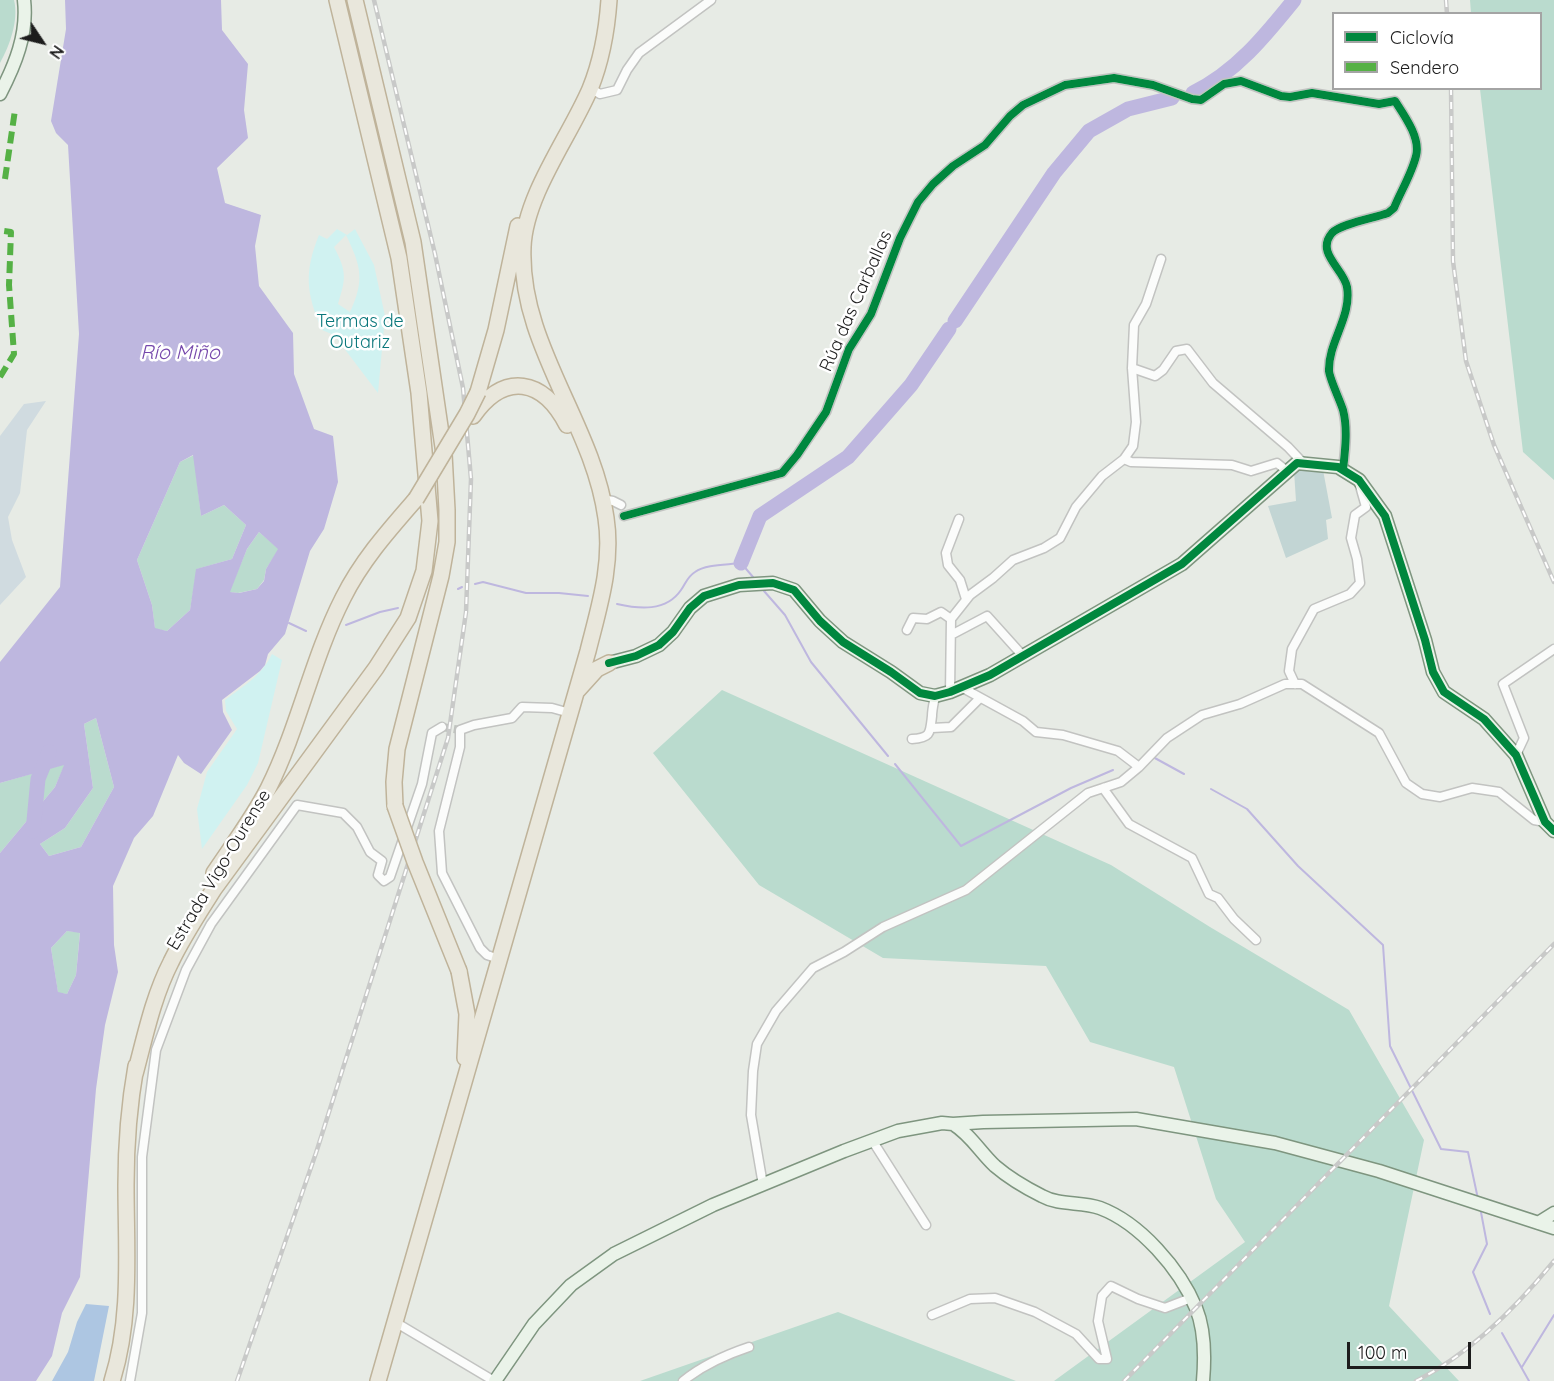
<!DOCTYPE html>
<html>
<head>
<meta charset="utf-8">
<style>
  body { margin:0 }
  #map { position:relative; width:1554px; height:1381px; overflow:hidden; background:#e7ebe5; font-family:Quicksand,sans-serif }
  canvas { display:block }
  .legend { position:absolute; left:1332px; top:12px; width:210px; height:78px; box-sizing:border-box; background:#fff; border:2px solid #a4a4a4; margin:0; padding:8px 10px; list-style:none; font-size:18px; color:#1c1c1c }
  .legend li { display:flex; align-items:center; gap:12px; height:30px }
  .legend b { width:30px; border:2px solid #a4a4a4 }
  .north { position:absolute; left:12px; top:12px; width:60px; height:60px; -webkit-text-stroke:4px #fff; paint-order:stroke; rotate:125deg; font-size:16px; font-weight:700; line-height:24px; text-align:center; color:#1c1c1c }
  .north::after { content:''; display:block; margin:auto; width:21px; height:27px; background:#1c1c1c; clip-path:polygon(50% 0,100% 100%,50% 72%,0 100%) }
  .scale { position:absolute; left:1347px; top:1342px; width:124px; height:27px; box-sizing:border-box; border:3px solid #1c1c1c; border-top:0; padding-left:8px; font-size:18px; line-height:21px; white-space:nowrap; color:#1c1c1c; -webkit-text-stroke:4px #fff; paint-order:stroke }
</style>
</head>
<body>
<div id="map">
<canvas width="1554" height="1381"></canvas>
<ul class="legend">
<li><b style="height:8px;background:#00873e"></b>Ciclovía</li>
<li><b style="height:8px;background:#55b145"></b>Sendero</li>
</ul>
<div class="north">N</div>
<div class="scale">100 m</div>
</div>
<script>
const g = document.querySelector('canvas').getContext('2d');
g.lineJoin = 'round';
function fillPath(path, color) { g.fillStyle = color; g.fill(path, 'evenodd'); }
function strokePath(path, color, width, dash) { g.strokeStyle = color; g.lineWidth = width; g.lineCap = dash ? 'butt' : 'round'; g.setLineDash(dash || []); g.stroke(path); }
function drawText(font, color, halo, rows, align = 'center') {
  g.font = font + ' Quicksand,sans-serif'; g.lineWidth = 5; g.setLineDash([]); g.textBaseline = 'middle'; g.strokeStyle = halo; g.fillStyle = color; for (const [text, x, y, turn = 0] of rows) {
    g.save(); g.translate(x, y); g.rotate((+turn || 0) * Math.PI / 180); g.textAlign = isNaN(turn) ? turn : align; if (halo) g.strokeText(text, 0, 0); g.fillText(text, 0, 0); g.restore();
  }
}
fillPath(new Path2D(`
  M0,0H14C19,20 10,45 0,63Z
  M1470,0H1554V480L1523,452L1480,89L1540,88V14L1471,13Z
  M194,455L201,516L224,505L246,525L232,559L197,569L190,610L167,631L155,629L152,605L137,560L180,462Z
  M259,532L279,549L266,569L264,580L257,589L238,593L229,592L247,549Z
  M722,690L1111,865L1210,927L1349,1010L1424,1140L1389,1306L1459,1381H1054L1245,1242L1216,1199L1174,1067L1090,1042L1046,966L883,958L759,885L653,753Z
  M96,718L114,787L81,847L49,856L40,844L65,828L93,788L84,724Z
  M65,764L55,787L0,853V783Z
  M67,931L80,932L76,975L67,994L58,993L51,948Z
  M838,1312L1016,1381H640Z`), '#badbce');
fillPath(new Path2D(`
  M46,401L27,430L20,493L8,517L12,540L26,577L0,605V436L24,404Z`), '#d0dbe0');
fillPath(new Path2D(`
  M1323,470L1332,518L1326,520L1328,539L1286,558L1268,506L1296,501L1294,471Z`), '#c2d5d4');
fillPath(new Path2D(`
  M337,229L347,235L355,229L374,265L385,316L378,393L334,335L322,330C306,293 304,272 319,235L327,239ZM346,235C361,266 365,280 350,312L338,304C346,278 347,272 334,247Z
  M272,654L282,660L258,763L247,785L202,849L197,809L207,772L237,729L226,711L225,700C244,686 262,675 272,654Z`), '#d0f2f1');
fillPath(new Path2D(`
  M86,1304L109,1306L94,1381H52L68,1352L77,1322Z`), '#adc6e2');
fillPath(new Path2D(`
  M65,0H221L222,30L248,64L244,110L248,138L217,168L225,203L261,215L255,246L259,286L293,333L294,374L314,429L333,436L338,482L324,529L310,551L285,634L268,654L265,665L260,671L222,700L223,712L232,730L201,774L184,763L178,755L153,816L134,838L113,886L114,945L118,972L105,1025L96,1089L80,1277L62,1313L52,1356L36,1381H0V853L55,787L64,765L0,783V662L60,587L79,334L68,145L56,133L51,121L66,29ZM193,455L201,516L224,505L246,525L232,559L196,569L190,610L167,631L155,628L152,605L137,560L180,462ZM259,532L278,549L266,569L264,581L257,589L239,593L230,592L247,549ZM96,718L114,787L81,847L49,856L40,844L65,828L93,788L84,724ZM67,931L80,933L76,975L67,994L58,992L51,948Z`), '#beb7df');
strokePath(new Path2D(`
  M475,584L483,582L526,593H559L588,596
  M458,589L462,587
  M764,591L785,615L811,662L888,756
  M617,604C639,609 666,612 681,590C686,583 687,577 695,572C706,564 727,565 741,563L753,577
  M289,623L306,631
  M346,625L380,612L398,608
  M1153,757L1184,774
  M895,764L961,846L1071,788L1113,770
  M1211,789L1247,809L1298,866L1383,945L1390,1046L1441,1149L1468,1152L1478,1199
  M1480,1207L1487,1244L1473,1272L1490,1314
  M1502,1333L1529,1381
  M1522,1367L1554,1315`), '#beb7df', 2);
strokePath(new Path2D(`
  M1193,93C1236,72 1265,36 1294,0
  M955,321L1054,173L1089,131L1128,109L1172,98
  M741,563L760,516L848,457L911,385L949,329
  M33,831L38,779L49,752`), '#beb7df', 15);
strokePath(new Path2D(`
  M442,727L460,730`), '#bec2bd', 8, [8, 4]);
const street = new Path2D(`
  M590,88L600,94L617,90L627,70L639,53L711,0
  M1132,368L1155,376L1163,370L1176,351L1187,349L1213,383L1288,447L1304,464
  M1124,459L1131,462L1232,465L1251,471L1277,463L1287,471
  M602,499L613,501L621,505
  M624,516L782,473L797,455L826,412L849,349L871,314L900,238L918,202L933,184L953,166L985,145L1010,116L1023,105L1065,85L1114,78L1153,85L1192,99L1201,100L1224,84L1241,81L1281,96L1290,97L1312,93L1379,104L1395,101C1404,115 1421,138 1416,156C1412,173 1401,191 1394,208L1388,213C1374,218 1340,224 1332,233C1315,253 1344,269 1347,287C1352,317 1328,342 1329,371C1330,380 1340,400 1343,410C1348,429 1345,451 1343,470
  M959,519L946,553L948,565L960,580L966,599
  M907,630L913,618L927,619L941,612L951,619
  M951,635L987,616L1023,656
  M1295,684L1289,671L1292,649L1314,609L1350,594L1360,583L1357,559L1351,538L1355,515L1366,507L1360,486
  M961,687L1023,721L1036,732L1063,735L1118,751L1139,767
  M950,692L951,619L970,595L993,578L1013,560L1044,548L1060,538L1076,507L1102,476L1124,459L1133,446L1136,422L1132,368L1134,325L1146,304L1161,259
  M932,728L951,727L980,698
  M912,739C931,738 930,733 932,716C932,709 934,702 935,696
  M1516,755L1524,738L1503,684L1554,649
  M1103,788L1129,824L1192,858L1209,894L1218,898L1234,919L1256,940
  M499,959L487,955L480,948L442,873L439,831L460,747V730L474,725L512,718L522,707L552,708L570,713
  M872,1140L926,1225
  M763,1185L751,1115L753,1071L757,1044L776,1011L813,968L844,952L883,927L966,890L1088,793L1121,782L1139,767L1167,738L1202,715L1240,704L1285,684H1302L1379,733L1406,783L1422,794L1440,797L1472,788L1499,792L1534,820L1545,822
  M932,1315L970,1299L995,1298L1035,1312L1076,1334L1099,1359H1107L1098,1321L1102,1296L1111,1286L1138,1299L1165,1308L1191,1298
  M395,1322L494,1381
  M130,1381L142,1313V1157L156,1050L186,970L211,924L297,805L343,813L357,827L370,852L382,861L378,875L384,881L390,877L422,784L432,733L442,727
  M683,1381C703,1365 725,1355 749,1347`);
const secondary = new Path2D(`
  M0,94C15,65 28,34 24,0
  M609,663L636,656L659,645L673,632L690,608L704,596L739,585L773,583L794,590L820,621L843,642L891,672L920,693L935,696L950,692L990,675L1182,564L1297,463L1338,467L1359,480L1385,516L1425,640L1433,672L1444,692L1484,719L1516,755L1545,822L1554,831
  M953,1124C971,1135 980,1152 995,1166C1009,1178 1026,1188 1042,1196C1060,1206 1081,1201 1100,1208C1140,1223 1180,1269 1196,1308C1205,1330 1205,1358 1203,1381
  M1538,1223L1554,1213
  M495,1381L534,1324L571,1285L614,1254L713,1205L844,1151L898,1131L942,1123L953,1124L983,1122L1136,1119L1275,1143L1379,1171L1554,1228`);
const highway = new Path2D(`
  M355,0L413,242L444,454L447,510V542L441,576L397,749L394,782L395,806
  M478,392L496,330L518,226
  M473,416C505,371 543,379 567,425
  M578,690L597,669L609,663
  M214,873C232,846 253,818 268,789C299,727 312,659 343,598C362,560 389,530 416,499
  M459,971L467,1014L465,1058
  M135,1074C145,1037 153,997 171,962C183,937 199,913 214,889L376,668L408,618L424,571L430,521L419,393L399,258L337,0
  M112,1381C132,1318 126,1250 126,1185C126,1145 129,1105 136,1066
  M378,1381L588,651C599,607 613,564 606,518C593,423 519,345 523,247C525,195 570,136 590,89C601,62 607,29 609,0`);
strokePath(street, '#c2c3c1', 11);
strokePath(secondary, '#7e957f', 15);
strokePath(highway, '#bfb39a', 18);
strokePath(street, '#fbfcfb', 8);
strokePath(secondary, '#eaf3e9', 12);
strokePath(highway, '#e9e7dc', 15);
const rail = new Path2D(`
  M1446,0L1447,14
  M1451,88L1453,261L1466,361L1494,445L1554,582
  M237,1381L316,1153L448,738L466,612L471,479L463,388L435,254L374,0
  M1124,1381L1554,944
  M1416,1381C1470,1354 1516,1308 1554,1261`);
strokePath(rail, '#c8c9c8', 4.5);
strokePath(rail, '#fff', 2, [7]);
const highwayBridge = new Path2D(`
  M416,499L467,414L478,392
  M395,806L415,862L459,971`);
strokePath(highwayBridge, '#bfb39a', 18, []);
strokePath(highwayBridge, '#e9e7dc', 15);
strokePath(new Path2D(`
  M5,179L15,110
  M0,377L14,354L9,285L11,232L4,231`), '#55b145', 6, [12, 6]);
strokePath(new Path2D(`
  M624,516L782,473L797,455L826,412L849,349L871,314L900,238L918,202L933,184L953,166L985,145L1010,116L1023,105L1065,85L1114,78L1153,85L1192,99L1201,100L1224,84L1241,81L1281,96L1290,97L1312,93L1379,104L1395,101C1404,115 1421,138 1416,156C1412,173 1401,191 1394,208L1388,213C1374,218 1340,224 1332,233C1315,253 1344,269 1347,287C1352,317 1328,342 1329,371C1330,380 1340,400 1343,410C1348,429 1345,451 1343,470
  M609,663L636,656L659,645L673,632L690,608L704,596L739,585L773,583L794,590L820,621L843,642L891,672L920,693L935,696L950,692L990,675L1182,564L1297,463L1338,467L1359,480L1385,516L1425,640L1433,672L1444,692L1484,719L1516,755L1545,822L1554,831`), '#00873e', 8);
drawText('18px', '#1c1c1c', '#fff', [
  ["Rúa das Carballas",856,301,-66],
  ["Estrada Vigo-Ourense",219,870,-59]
]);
drawText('18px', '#0a777b', '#fff', [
  ["Termas de",360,322],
  ["Outariz",360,343]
]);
drawText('italic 20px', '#7648ac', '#fff', [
  ["Río Miño",180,353]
]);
</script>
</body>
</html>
